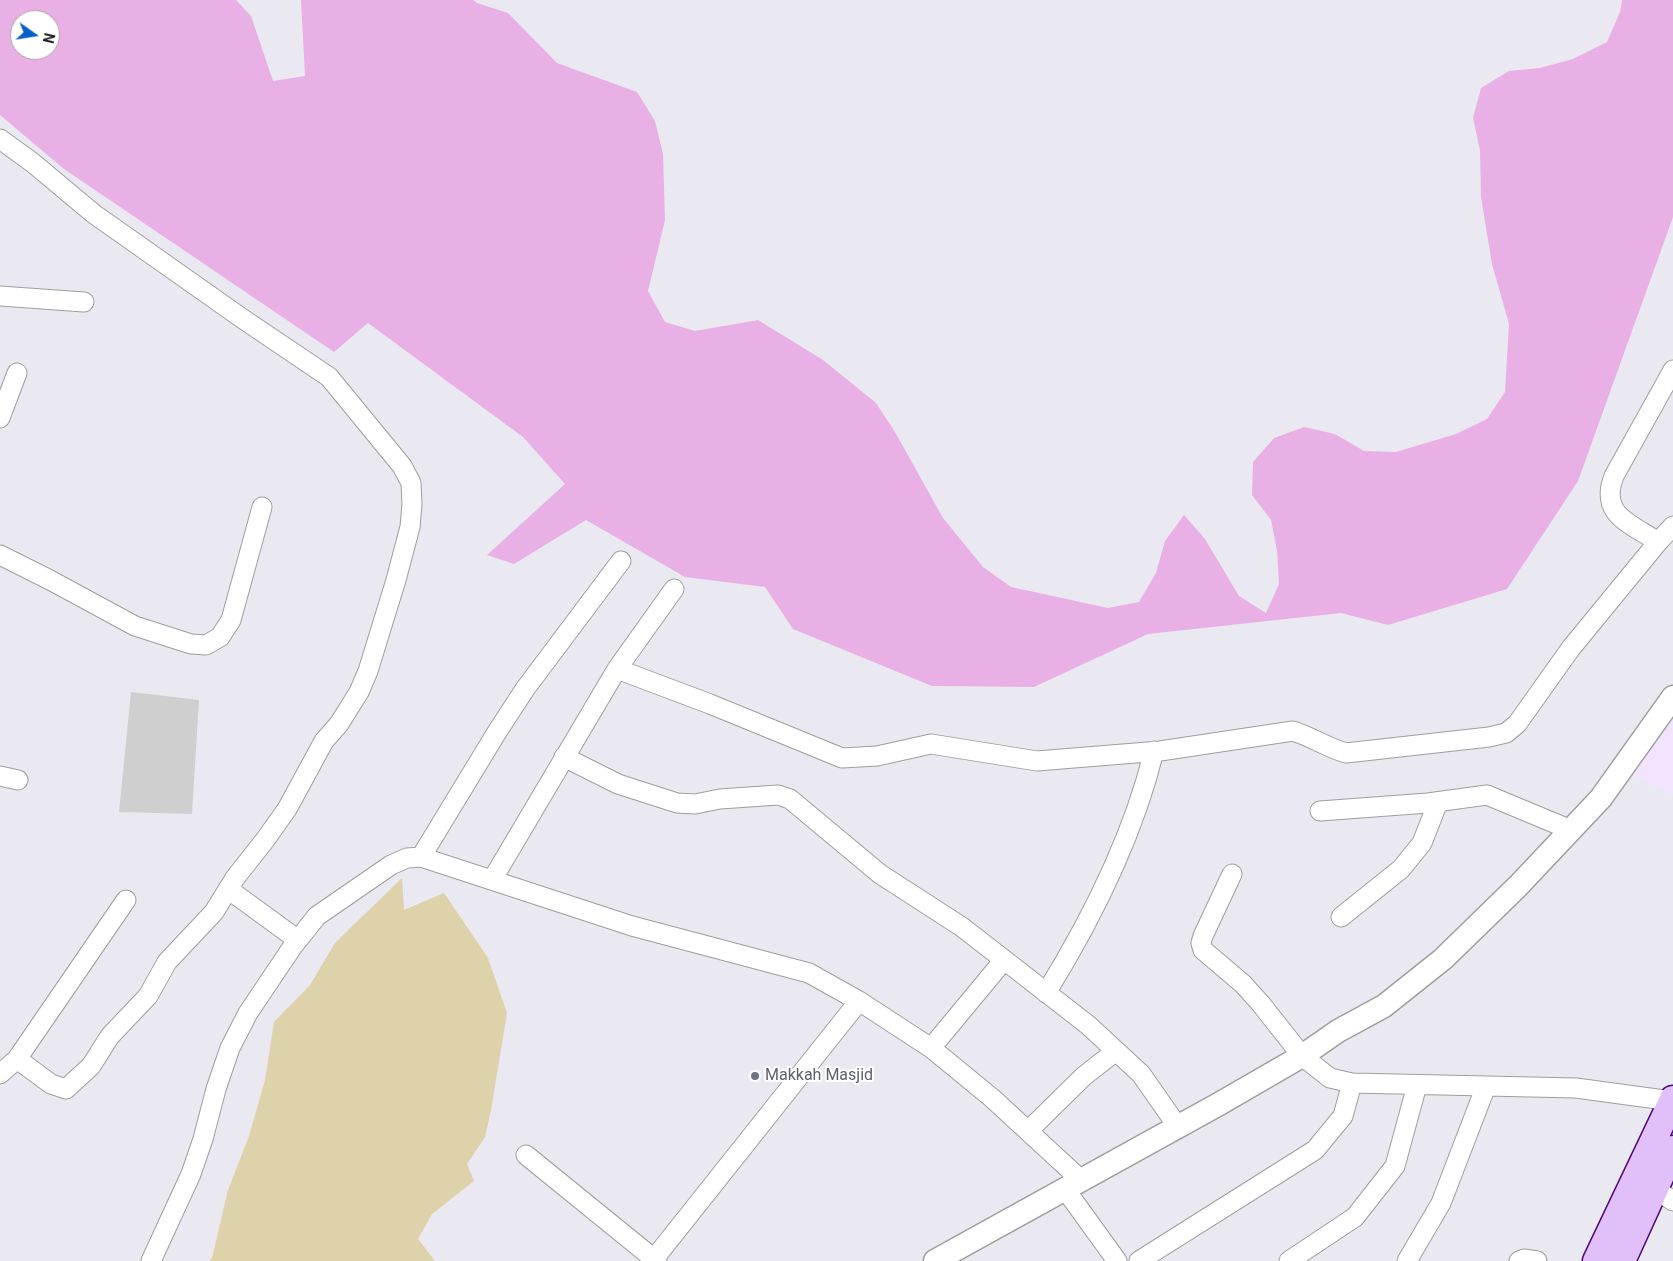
<!DOCTYPE html>
<html>
<head>
<meta charset="utf-8">
<style>
  body { margin:0 }
  #map { position:relative; width:1673px; height:1261px; overflow:hidden; background:#eae8f1; font-family:Roboto,sans-serif }
  canvas { display:block }
  .north { position:absolute; left:10px; top:10px; width:50px; height:50px; box-sizing:border-box; background:#fff; border:1px solid #a6a6a6; border-radius:50%; rotate:103deg; font-size:14px; font-weight:700; line-height:20px; text-align:center; color:#212121 }
  .north::after { content:''; display:block; margin:auto; width:18px; height:22px; background:#075fcc; clip-path:polygon(50% 0,100% 100%,50% 72%,0 100%) }
</style>
</head>
<body>
<div id="map">
<canvas width="1673" height="1261"></canvas>
<div class="north">N</div>
</div>
<script>
const g = document.querySelector('canvas').getContext('2d');
g.lineJoin = 'round';
function fillPath(path, color) { g.fillStyle = color; g.fill(path, 'evenodd'); }
function strokePath(path, color, width, dash) { g.strokeStyle = color; g.lineWidth = width; g.lineCap = dash ? 'butt' : 'round'; g.setLineDash(dash || []); g.stroke(path); }
function drawText(font, color, halo, rows, align = 'center') {
  g.font = font + ' Roboto,sans-serif'; g.lineWidth = 4; g.setLineDash([]); g.textBaseline = 'middle'; g.strokeStyle = halo; g.fillStyle = color; for (const [text, x, y, turn = 0] of rows) {
    g.save(); g.translate(x, y); g.rotate((+turn || 0) * Math.PI / 180); g.textAlign = isNaN(turn) ? turn : align; if (halo) g.strokeText(text, 0, 0); g.fillText(text, 0, 0); g.restore();
  }
}
fillPath(new Path2D(`
  M1673,714V795L1629,773Z`), '#f2e4fe');
fillPath(new Path2D(`
  M131,692L199,700L192,814L119,812Z`), '#cfcfcf');
fillPath(new Path2D(`
  M0,0H236L251,16L273,81L305,76L301,0H473L477,3L508,13L557,63L637,92L655,121L663,154L665,220L648,291L665,322L695,331L758,320L823,360L876,403L895,432L943,518L983,567L1011,587L1108,608L1139,602L1156,573L1165,541L1184,515L1205,539L1239,596L1266,613L1279,584L1277,551L1271,520L1252,495L1253,462L1274,438L1304,427L1335,434L1364,451L1396,452L1456,434L1487,419L1505,392L1509,324L1492,264L1481,197L1480,150L1473,118L1481,88L1509,71L1540,68L1573,59L1607,42L1620,12L1622,0H1673V217L1578,481L1507,589L1388,625L1341,613L1148,634L1034,687L932,686L793,629L765,587L685,577L586,520L514,564L487,555L565,484L523,437L368,323L334,352L64,169L0,115ZM20,20H50V50H20Z`), '#e9b0e5');
fillPath(new Path2D(`
  M402,878L404,910L444,893L488,958L507,1013L491,1110L485,1137L467,1164L474,1181L432,1214L418,1239L435,1261H209L212,1258L228,1190L249,1136L265,1080L274,1022L310,985L335,943Z`), '#ddd2aa');
const minor = new Path2D(`
  M0,139L33,163L94,214L243,319L329,377L402,466L411,483L412,504L410,527L396,580L368,671L359,692L339,724L324,741L287,809L265,840L235,878L214,912L167,962L148,996L110,1036L91,1066L66,1089L51,1084L17,1059L0,1074
  M0,296L84,302
  M0,418L17,373
  M1658,542C1630,523 1599,515 1614,476L1673,370
  M0,555L50,580L135,626L191,644L206,645L220,637L231,620L262,507
  M617,669L674,589
  M564,757L618,784L677,803L695,804L720,799L778,795L790,799L880,874L962,927L1088,1025L1141,1074L1178,1127
  M0,776L18,780
  M1320,811L1428,803L1487,795L1571,830
  M421,857L497,732L525,689L621,561
  M1232,874L1203,936L1201,943L1203,950L1243,984L1261,1004L1302,1056L1330,1078L1352,1083L1576,1088L1672,1101
  M492,880L617,669L710,704L842,758L877,756L931,744L1037,761L1160,751L1293,731C1312,737 1328,748 1346,753L1489,737L1506,733L1517,724L1571,648L1658,542L1673,526
  M228,889L298,940
  M1341,917L1401,869L1422,843L1438,802
  M1046,993C1093,917 1133,837 1154,751
  M931,1048L1004,960
  M17,1059L126,900
  M1028,1131L1084,1076L1116,1051
  M526,1155L654,1259
  M1065,1189L1117,1261
  M1655,1189L1673,1201
  M151,1261L191,1174L203,1139L216,1089L230,1048L248,1013L293,946L317,916L391,865L407,858L421,857L632,926L809,973L859,1001L931,1048L992,1098L1081,1180
  M657,1261L654,1259L859,1001
  M1139,1261L1315,1150L1343,1116L1352,1083
  M1289,1261L1355,1217L1395,1166L1417,1085
  M1407,1261L1441,1203L1486,1086
  M1519,1261L1524,1259L1537,1261`);
const tertiary = new Path2D(`
  M935,1261L1219,1104L1302,1056L1338,1031L1384,1006L1443,959L1518,886L1601,798L1673,697`);
const secondary = new Path2D(`
  M1596,1261L1673,1099
  M1622,1261L1673,1149`);
strokePath(minor, '#9e9e9e', 21);
strokePath(tertiary, '#9e9e9e', 25);
strokePath(secondary, '#520978', 29);
strokePath(minor, '#fff', 19);
strokePath(tertiary, '#fff', 22);
strokePath(secondary, '#e1bff8', 26);
for (const [x, y, r, color] of [
  [755,1076,5,"#6b7280"]
]) { const dot = new Path2D(); dot.arc(x, y, r, 0, 2 * Math.PI); g.fillStyle = color; g.fill(dot); strokePath(dot, '#fff', 2); }
drawText('16px', '#5b616d', '#fff', [
  ["Makkah Masjid",765,1076]
], 'left');
</script>
</body>
</html>
